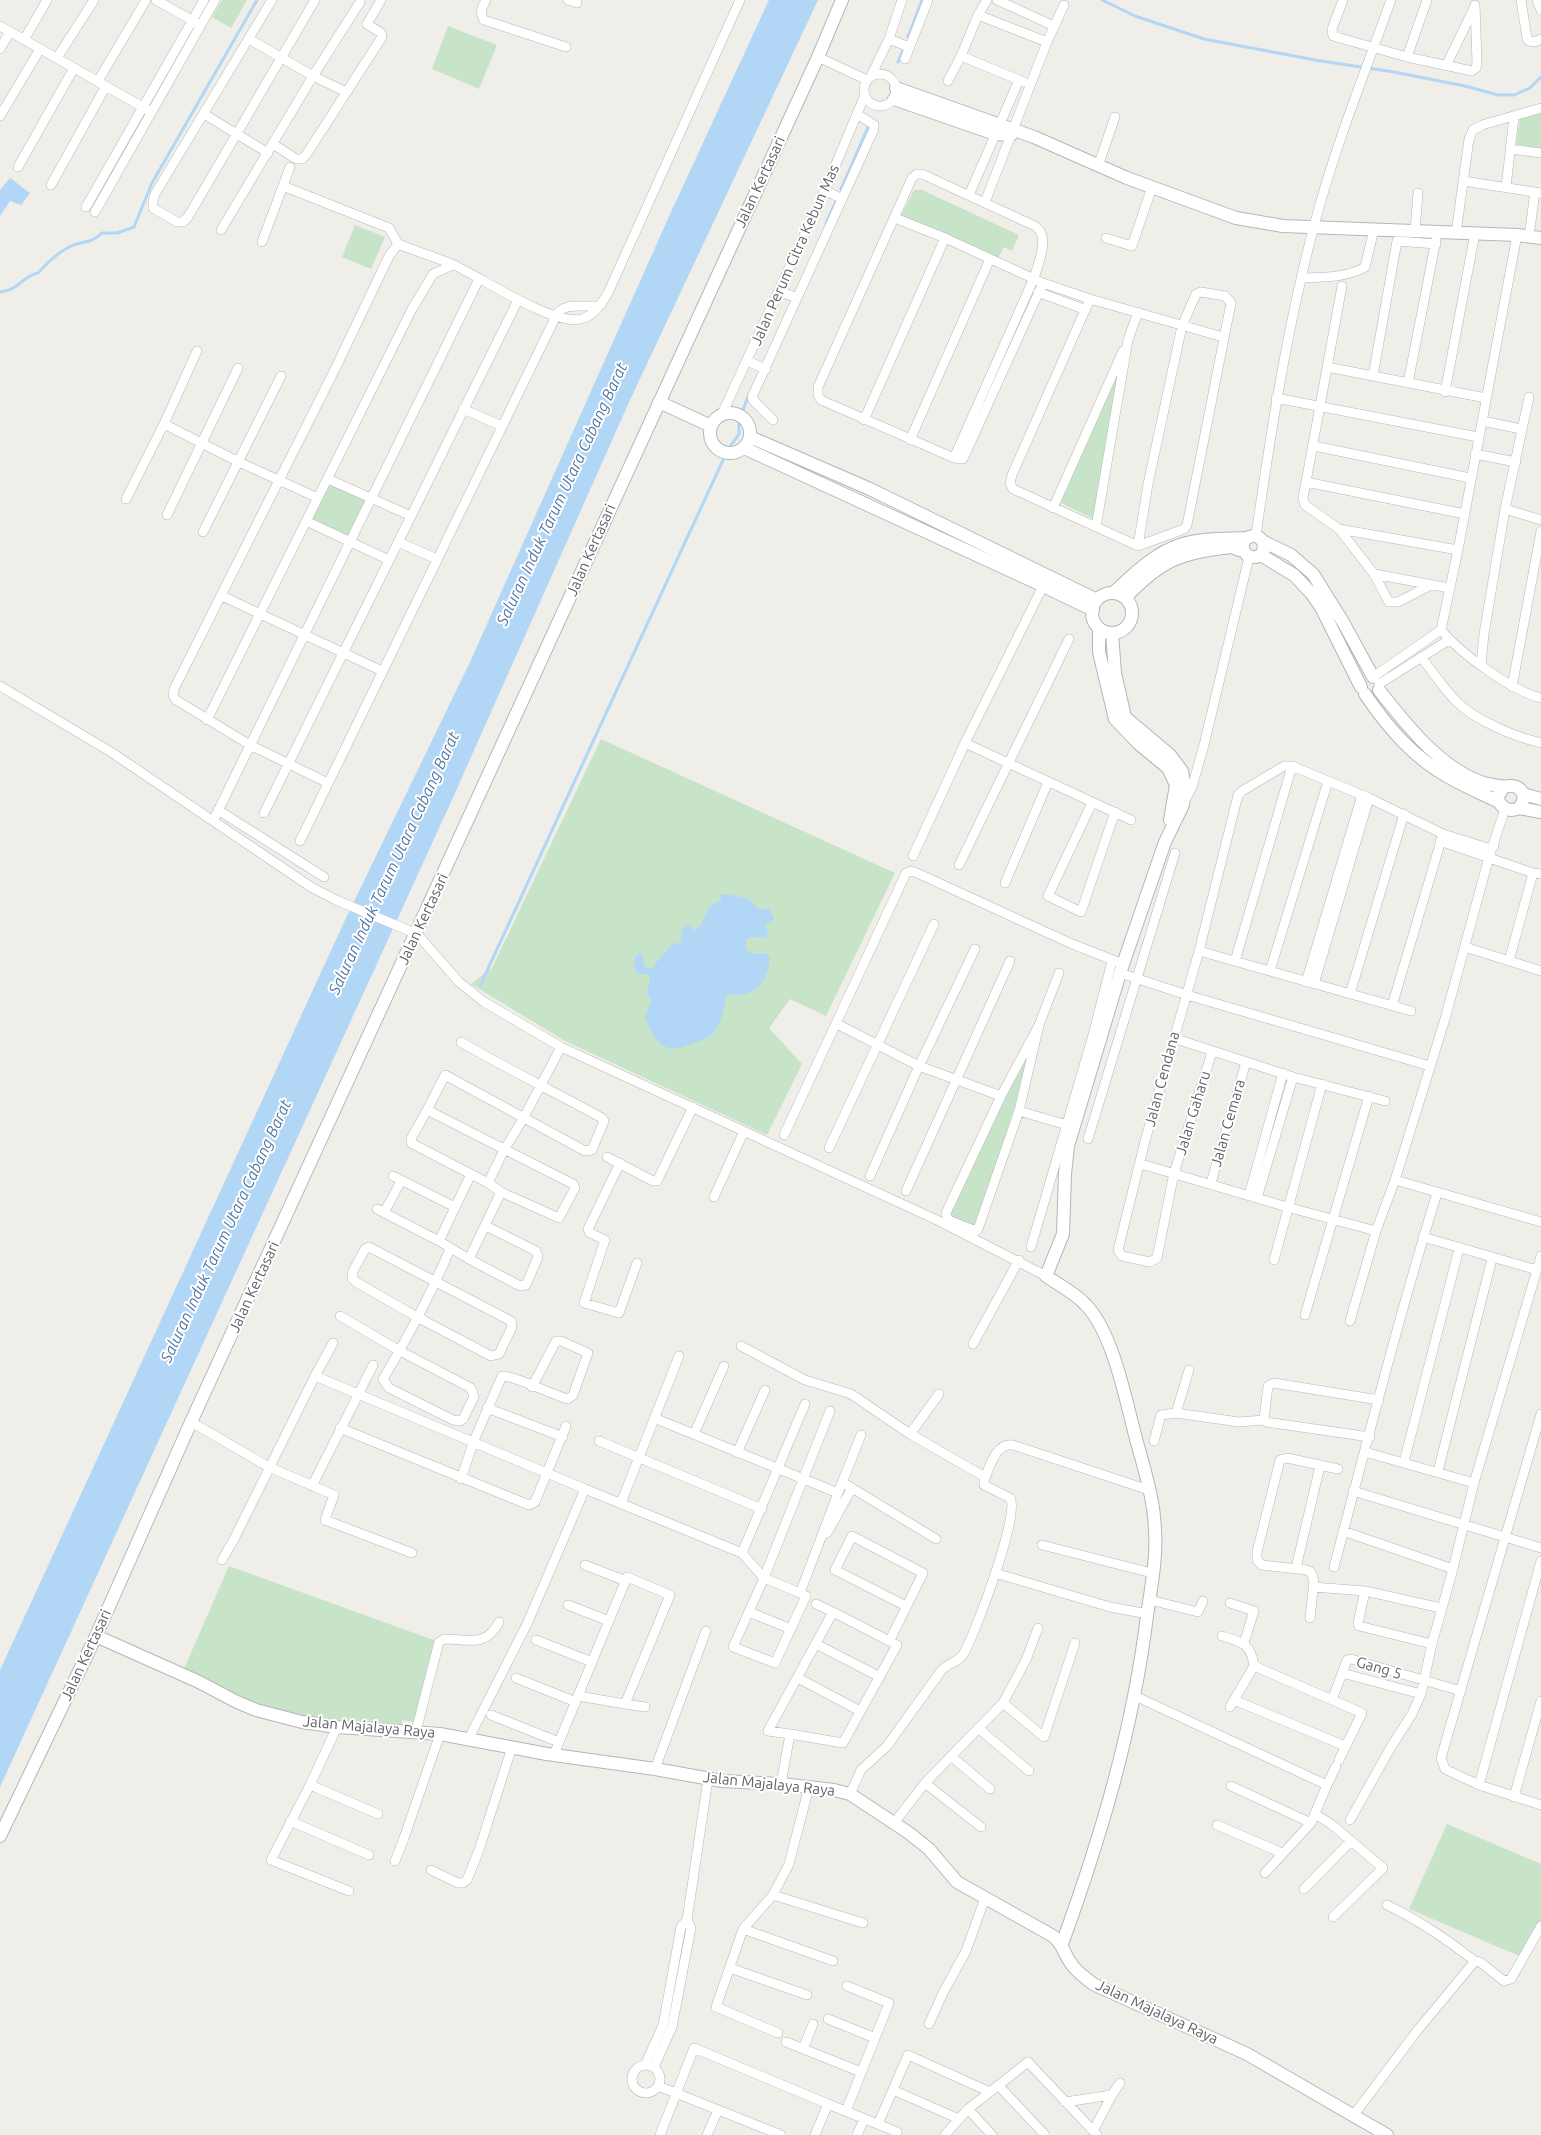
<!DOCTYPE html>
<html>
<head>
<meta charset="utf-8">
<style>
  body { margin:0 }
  canvas { display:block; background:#efeee8 }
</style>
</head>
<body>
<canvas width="1541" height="2135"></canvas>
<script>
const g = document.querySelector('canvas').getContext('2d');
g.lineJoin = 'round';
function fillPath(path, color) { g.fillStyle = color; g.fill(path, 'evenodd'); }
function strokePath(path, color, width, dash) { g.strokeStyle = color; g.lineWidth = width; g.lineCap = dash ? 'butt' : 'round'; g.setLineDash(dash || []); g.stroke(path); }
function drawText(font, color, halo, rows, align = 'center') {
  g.font = font + ' Ubuntu,sans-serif'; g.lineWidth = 4; g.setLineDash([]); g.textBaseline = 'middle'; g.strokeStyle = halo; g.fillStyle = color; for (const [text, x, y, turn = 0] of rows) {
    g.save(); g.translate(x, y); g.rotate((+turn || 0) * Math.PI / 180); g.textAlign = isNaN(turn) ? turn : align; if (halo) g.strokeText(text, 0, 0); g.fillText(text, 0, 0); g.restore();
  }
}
fillPath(new Path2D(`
  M222,0H247L231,28L212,17Z
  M448,26L497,45L479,89L432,69Z
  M1541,110V148L1516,146L1520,117Z
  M914,190H922L1019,235L1012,251L1004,247L998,259L901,216Z
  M355,225L385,237L371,269L342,257Z
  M1123,357L1094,519L1059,502Z
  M328,479L371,499L350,541L306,521Z
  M601,739L895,873L826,1016L790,999L769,1028L802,1064L767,1135L565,1041L471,984L492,968Z
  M1029,1049L1021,1087L976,1227L948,1215Z
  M229,1566L439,1642L414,1722L402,1720L401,1730L256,1710L183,1671Z
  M1447,1824L1541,1864V1923L1524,1958L1409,1909Z`), '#c8e4c8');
fillPath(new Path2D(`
  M769,0H818L630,400L451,802L0,1787V1670L346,918L470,662L671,212Z
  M10,178L30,193L21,205L10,201L0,216V190Z
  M726,894L747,898L759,909H770L774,919L765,925L768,931L766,938L752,937L747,939C742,954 755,955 766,953L770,958C768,983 753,999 727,994C724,1006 722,1022 714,1032C709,1038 702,1040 694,1043C664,1056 656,1044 645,1018L651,1000L647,995L650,976L646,974L638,975L634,967L635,956L641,952L645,967L654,969L655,964L673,943L680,944L683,928L687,925L695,930L701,925L709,906L721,901L720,895Z`), '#b2d7f6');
strokePath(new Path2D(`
  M1102,0L1135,16L1204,39L1315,60L1394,72L1465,86L1498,95H1514L1530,88L1541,77
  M908,37L922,0
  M898,62L903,50
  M841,189L868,127
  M826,223L836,201
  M0,292C18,291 24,275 38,273C47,263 57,253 69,247C84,239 88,246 102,233H117L134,227L152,183L257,0
  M743,410L749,394
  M729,448L739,434V421
  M480,986L724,458`), '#b2d7f6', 3);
const street = new Path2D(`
  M156,0L197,23
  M272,0L155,194L153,201V208L177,222H183L188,217L315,0
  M486,0C482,7 479,12 484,20L566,47
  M568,0L577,3
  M997,0L1054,26
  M1343,0L1332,29L1333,36L1407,57L1472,71L1476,68L1477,63L1475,5
  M1521,0L1527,38L1529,41L1535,42L1541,39
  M1537,0L1541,10
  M978,15L1047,42
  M0,26L148,110
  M249,39L313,76L346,92
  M889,39L909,47
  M24,40L47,0
  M0,49L10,32
  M961,56L1024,82
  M818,57L867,80
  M1407,57L1427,0
  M57,58L94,0
  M905,59L928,0
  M1446,66L1474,8
  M864 90a16 16 0 1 1 32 0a16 16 0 1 1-32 0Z
  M871,76L889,39L902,0
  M98,81L146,0
  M948,81L961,56L978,15L987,0
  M204,114L268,153
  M0,116L40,49
  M273,144L296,159H302L306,155L382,37L381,33L367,24L381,0
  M1511,149L1541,153
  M1098,166L1115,117
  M18,167L74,68
  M1463,181L1541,193
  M51,185L106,86
  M283,186L389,228L398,244
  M1506,187L1514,117
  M825,190L842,199
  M969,195L1019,80
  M985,202L1047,42L1064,5
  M86,207L204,0
  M95,212L215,0
  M895,218L945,238L1043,283L1090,299L1223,337
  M221,230L313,76L360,2
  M1415,231L1418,193
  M1456,233L1469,139L1473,130L1482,125L1541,108
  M1517,235L1458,550L1441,630C1460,653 1512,691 1541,698
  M1529,236L1535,192
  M1106,238L1132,246L1152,187
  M262,242L290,167
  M1301,278C1321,277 1347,278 1365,267L1374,229
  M1342,286L1306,482L1303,498L1305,505L1339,529L1374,574L1389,602H1398L1429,586
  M779,291L797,298
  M1038,292L1086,310
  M1090,299L1012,475L1010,483L1013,489L1138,546L1184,529L1187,525L1231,303L1225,296L1201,292L1196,294L1182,326L1148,484L1138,546
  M747,361L766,369
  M1327,367L1486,398
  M1373,376L1397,241L1436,244
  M1408,383L1436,240
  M1445,392L1475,233
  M1276,398L1478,437
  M463,409L502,426
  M722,414L825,190L865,95
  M773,420L753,400L752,397L874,129V125L857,114
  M864,420L945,238
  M1482,421L1521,429
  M164,424L239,462L318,498
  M910,440L990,259
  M1314,446L1470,478
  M1475,454L1516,462
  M954,458L1034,278C1038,264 1051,236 1035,226L922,174H917L912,178L818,387V395L821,400L954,458L963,459L1043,283
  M328,479L411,516
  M1306,482L1465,514
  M126,499L164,424L197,351
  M1053,508L1123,351
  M1505,509L1541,520
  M167,515L238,368
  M306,521L389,560
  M1096,527L1128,340L1138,312
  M1339,529L1458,550
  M203,532L281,376
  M1256,535C1271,431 1287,328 1314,226C1334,149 1364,75 1391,0
  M398,542L437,559
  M1374,574L1449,588
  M1043,586L965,743L1131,820
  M222,596L382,671
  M1421,657C1433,672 1444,689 1457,702C1476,721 1516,737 1541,743
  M1481,664L1484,634L1505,509L1529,397
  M1373,677L1441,630
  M1379,684L1449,640
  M0,686L111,752L311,887L336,900L417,934L459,982L484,1002L561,1047L939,1221L1046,1276
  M1512,687L1541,531
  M207,720L412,309L433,274L453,265
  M328,783L250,745L176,700L173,695L174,689L337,365L389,256L398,244C416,251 434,257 452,264C481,277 552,326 581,319C594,316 602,303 608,293L740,0
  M1186,798L1192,787L1204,745L1249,557
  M1092,803L1048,896L1081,912L1115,812
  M218,810L324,877
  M264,813L518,300
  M213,821L479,279
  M1443,834L1491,849L1494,846
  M300,841L556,316C565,300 586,309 601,305
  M1440,841L1533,873L1541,874
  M913,856L965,743
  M959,865L1069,639
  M1005,883L1048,782
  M1465,947L1541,971
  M1199,951L1411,1011
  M1235,961L1292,766
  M1509,961L1533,873
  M1270,971L1328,781
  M1120,973L1187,995L1430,1066
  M1306,982L1362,795
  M1314,984L1369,798
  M1350,994L1404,814
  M837,1024L919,1066L1001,1096
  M1039,1025L1019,1111L978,1229L976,1231L948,1220L946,1213L1001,1096L1039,1025L1059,973
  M1173,1038L1293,1077L1385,1101
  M461,1042C507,1069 555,1092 602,1118L604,1121L592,1150L585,1151L445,1075L427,1110L573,1184L575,1188L559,1218L501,1192L488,1183
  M1212,1052L1174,1173L1157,1258L1150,1262L1122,1256L1118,1250L1145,1141L1199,951L1238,795L1242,791L1284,766H1292L1369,798L1443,834L1392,1006
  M427,1110L411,1139V1143L488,1183L504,1150L523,1119L561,1047
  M1019,1111L1067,1125
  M784,1135L906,873L911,871L917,873L1072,944L1123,964
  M1088,1139L1175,853
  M829,1148L934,924
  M607,1157L653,1181H657L693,1107
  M620,1163L588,1229L590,1233L605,1240L584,1303L619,1313L637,1263
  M1141,1164L1287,1207L1376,1231
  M471,1174L439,1241L469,1259L501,1192
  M393,1176L455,1207
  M870,1176L919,1066L975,949
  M1395,1180L1541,1222
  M1211,1183L1246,1062
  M906,1191L1010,961
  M1249,1195L1283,1073
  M714,1197L744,1131
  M1257,1198L1293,1077
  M377,1209L439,1241
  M384,1213L401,1181
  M1423,1237L1537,1270
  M369,1247L511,1321L512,1327L499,1354L491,1356L417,1317L356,1282L352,1278L353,1271L365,1249Z
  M1031,1247L1093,1035L1112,961
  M469,1259L520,1286L526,1285L538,1257L536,1251L486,1226
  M1274,1260L1322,1084
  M1305,1315L1369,1096
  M340,1316L400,1351L471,1388L474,1397L463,1419L460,1421L453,1420L389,1388L383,1379C408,1337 431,1294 450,1249
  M1350,1321L1376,1231L1395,1180L1445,1019L1489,857L1505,809
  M973,1344L1019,1260
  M741,1346L805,1380L851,1394L910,1434L985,1477
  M315,1376L333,1343
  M487,1408L563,1437
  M1176,1413L1239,1422L1264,1420
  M1541,1414L1441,1758L1445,1769L1479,1785L1541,1805
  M654,1418L838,1493L861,1435
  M191,1422L269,1467L334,1495L325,1520L412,1553
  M340,1428L529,1505L535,1502L566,1426
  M694,1434L724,1366
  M910,1434L939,1394
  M1370,1437L1266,1422L1264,1420L1268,1386L1274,1383L1379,1400
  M599,1441L762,1509
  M1154,1441L1161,1415L1176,1413L1189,1370
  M1365,1452L1474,1483
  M737,1453L765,1390
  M1404,1462L1459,1249
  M1438,1471L1492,1259
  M461,1479L473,1443L502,1376C513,1375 553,1395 568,1399L573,1395L588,1353L561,1341H556L532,1387
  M842,1482L936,1539
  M312,1486L373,1365
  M585,1489L742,1553L764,1578L800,1593L838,1493
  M1353,1491L1541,1548
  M621,1503L679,1356
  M1343,1531L1453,1569
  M827,1533L852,1488
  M1042,1545L1152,1573
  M742,1553L805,1404
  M222,1560L233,1541L315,1376L585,1489L527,1624L469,1738
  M585,1565L626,1581
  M1334,1567C1367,1442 1399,1316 1437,1193
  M1296,1568L1320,1466
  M995,1573L1110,1607L1148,1614
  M1313,1587L1365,1591
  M800,1593L806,1596L775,1663L733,1647L764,1578L830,1411
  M1150,1600L1198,1612L1203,1601
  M1230,1603L1254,1611L1244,1643
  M568,1605L609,1621
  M749,1612L791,1629
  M1310,1618L1314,1581L1311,1572L1306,1570L1262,1565L1257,1560V1552L1280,1460L1287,1458L1338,1469
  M1222,1636C1242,1642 1251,1643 1254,1666L1230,1707
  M536,1640L592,1662
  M890,1640L923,1573L852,1536L835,1570L906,1606
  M816,1644L880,1677
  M1432,1644L1359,1626L1358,1623L1365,1591L1441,1608
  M1254,1666L1362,1713L1339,1760
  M1342,1673L1421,1694
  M516,1678L576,1702
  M798,1678L860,1711
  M1135,1696L1327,1785L1311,1823L1231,1786
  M1234,1700L1345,1746
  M1332,1700L1347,1660L1351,1659L1461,1691
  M1003,1703L1044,1737L1075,1643
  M625,1704L645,1707
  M491,1715L559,1742
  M337,1727L310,1785L378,1814
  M978,1728L1029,1771
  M416,1731L439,1642L444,1639C467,1639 486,1648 499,1622
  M790,1734L843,1743L897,1645L833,1612
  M554,1755L559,1742L627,1577L670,1595L625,1704L578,1696
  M951,1756L990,1789
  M655,1769L706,1631
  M925,1783L981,1827
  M781,1784L790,1734L768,1731L833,1612L816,1604
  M310,1785L271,1860L349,1891
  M1327,1785L1336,1766
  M1479,1785L1541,1561
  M850,1794L861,1770L887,1746L941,1671C948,1662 958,1664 964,1653C975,1634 1021,1512 1010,1498L984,1485V1481C989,1468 996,1442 1013,1445L1149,1490
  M1514,1797L1541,1701
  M1315,1814L1331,1824L1383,1868L1333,1917
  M1350,1820L1391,1747L1412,1714L1421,1694L1432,1644L1453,1569L1474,1483L1541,1256
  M290,1821L369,1855
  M894,1823L925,1783L1003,1703L1026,1660L1038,1628
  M1217,1825L1282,1853
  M395,1861L404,1838L440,1734
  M431,1870L458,1883H463L467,1880L479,1850L512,1747
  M1265,1873L1311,1823
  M1304,1889L1351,1841
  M773,1895L863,1923
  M1387,1905C1419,1920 1447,1940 1475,1961
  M743,1929L833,1961
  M730,1968L807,1995
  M828,2019L875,2038
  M929,2024L943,1993L966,1951L985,1898
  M778,2033L716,2007L743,1929L773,1895L789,1864L809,1787
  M786,2042L861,2072
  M803,2049L813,2024
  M645,2065L663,2025L681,1927L687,1920L708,1779
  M632 2079a14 14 0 1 1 28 0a14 14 0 1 1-28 0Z
  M654,2067L672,2027L691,1928L687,1920
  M658,2086L781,2135
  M999,2086L1045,2135
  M893,2090L959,2119
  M990,2092L1028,2062L1097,2135
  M1112,2095L1120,2083
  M1065,2102L1112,2095L1093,2131
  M968,2109L992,2135
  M846,2111L889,2003L847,1986
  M1353,2116L1417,2031L1475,1961L1480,1962L1504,1981L1511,1979L1541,1926
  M878,2124L908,2055L990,2092L968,2109L945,2135
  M660,2135L694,2048L828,2104
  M707,2135L718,2110
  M815,2135L828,2104L897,2132L896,2135
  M857,2135L864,2119`);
const secondary = new Path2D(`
  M896,88L1034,137L1127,178L1236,218L1283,226L1517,235L1541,238
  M894,99L995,134L1011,135
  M659,402L711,426
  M710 433a20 20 0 1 1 40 0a20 20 0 1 1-40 0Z
  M750,437L870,489L1097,600
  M744,448L1035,582L1093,610
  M1264,542L1263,553C1251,564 1237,551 1246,538L1256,535L1264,542L1291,555L1313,574L1343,622L1373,677
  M1261,555L1294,575L1312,594L1322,609L1361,687
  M1113,593C1133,575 1153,554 1180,545C1200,538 1225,539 1246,538
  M1092 613a20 20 0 1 1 40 0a20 20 0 1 1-40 0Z
  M1125,598C1161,560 1181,552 1232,547L1239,550
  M1099,628V652L1115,719L1139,744L1168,768L1176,785L1170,820
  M1379,690C1405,723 1440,768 1481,782C1488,785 1497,785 1504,787
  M1365,694C1388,728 1414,758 1450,778C1466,787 1483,794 1499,802C1504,810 1511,812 1519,808C1530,795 1519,782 1504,787L1498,796L1499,802
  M1523,794L1541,799
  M1519,808L1541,812
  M96,1636L197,1681L237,1702L256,1710L302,1722L337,1727L440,1734L547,1754L655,1769L722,1781L781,1784L834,1790L850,1794L909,1833L929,1849L957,1882L1053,1936C1065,1947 1062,1950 1070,1962C1076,1972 1085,1977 1093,1984L1247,2054L1387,2135
  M0,1836L96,1636L191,1422L818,57L842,0
  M1062,1944C1101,1837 1133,1729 1147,1616C1151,1588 1157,1558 1155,1530C1154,1495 1141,1460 1133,1427C1124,1391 1111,1331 1086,1305C1075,1293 1059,1285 1046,1276L1063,1234L1065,1174L1068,1146L1120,973L1165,842L1183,805L1185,788L1182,771L1170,755L1125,717L1115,673L1112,633`);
strokePath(street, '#b5b7bb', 10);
strokePath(secondary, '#b4b6ba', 14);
strokePath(street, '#fff', 9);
strokePath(secondary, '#fff', 12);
drawText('15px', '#5f6266', '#fff', [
  ["Jalan Kertasari",760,182,-65],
  ["Jalan Perum Citra Kebun Mas",795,255,-66],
  ["Jalan Kertasari",591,550,-66],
  ["Jalan Kertasari",423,919,-65],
  ["Jalan Cendana",1162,1079,-75],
  ["Jalan Gaharu",1193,1113,-73],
  ["Jalan Cemara",1228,1123,-74],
  ["Jalan Kertasari",254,1287,-65],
  ["Jalan Kertasari",86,1655,-65],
  ["Gang 5",1379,1668,16],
  ["Jalan Majalaya Raya",369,1727,5],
  ["Jalan Majalaya Raya",769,1784,6],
  ["Jalan Majalaya Raya",1157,2012,25]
]);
drawText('italic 16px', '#5078a6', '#fff', [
  ["Saluran Induk Tarum Utara Cabang Barat",562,494,-65],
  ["Saluran Induk Tarum Utara Cabang Barat",394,863,-65],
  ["Saluran Induk Tarum Utara Cabang Barat",226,1231,-65]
]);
</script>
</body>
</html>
